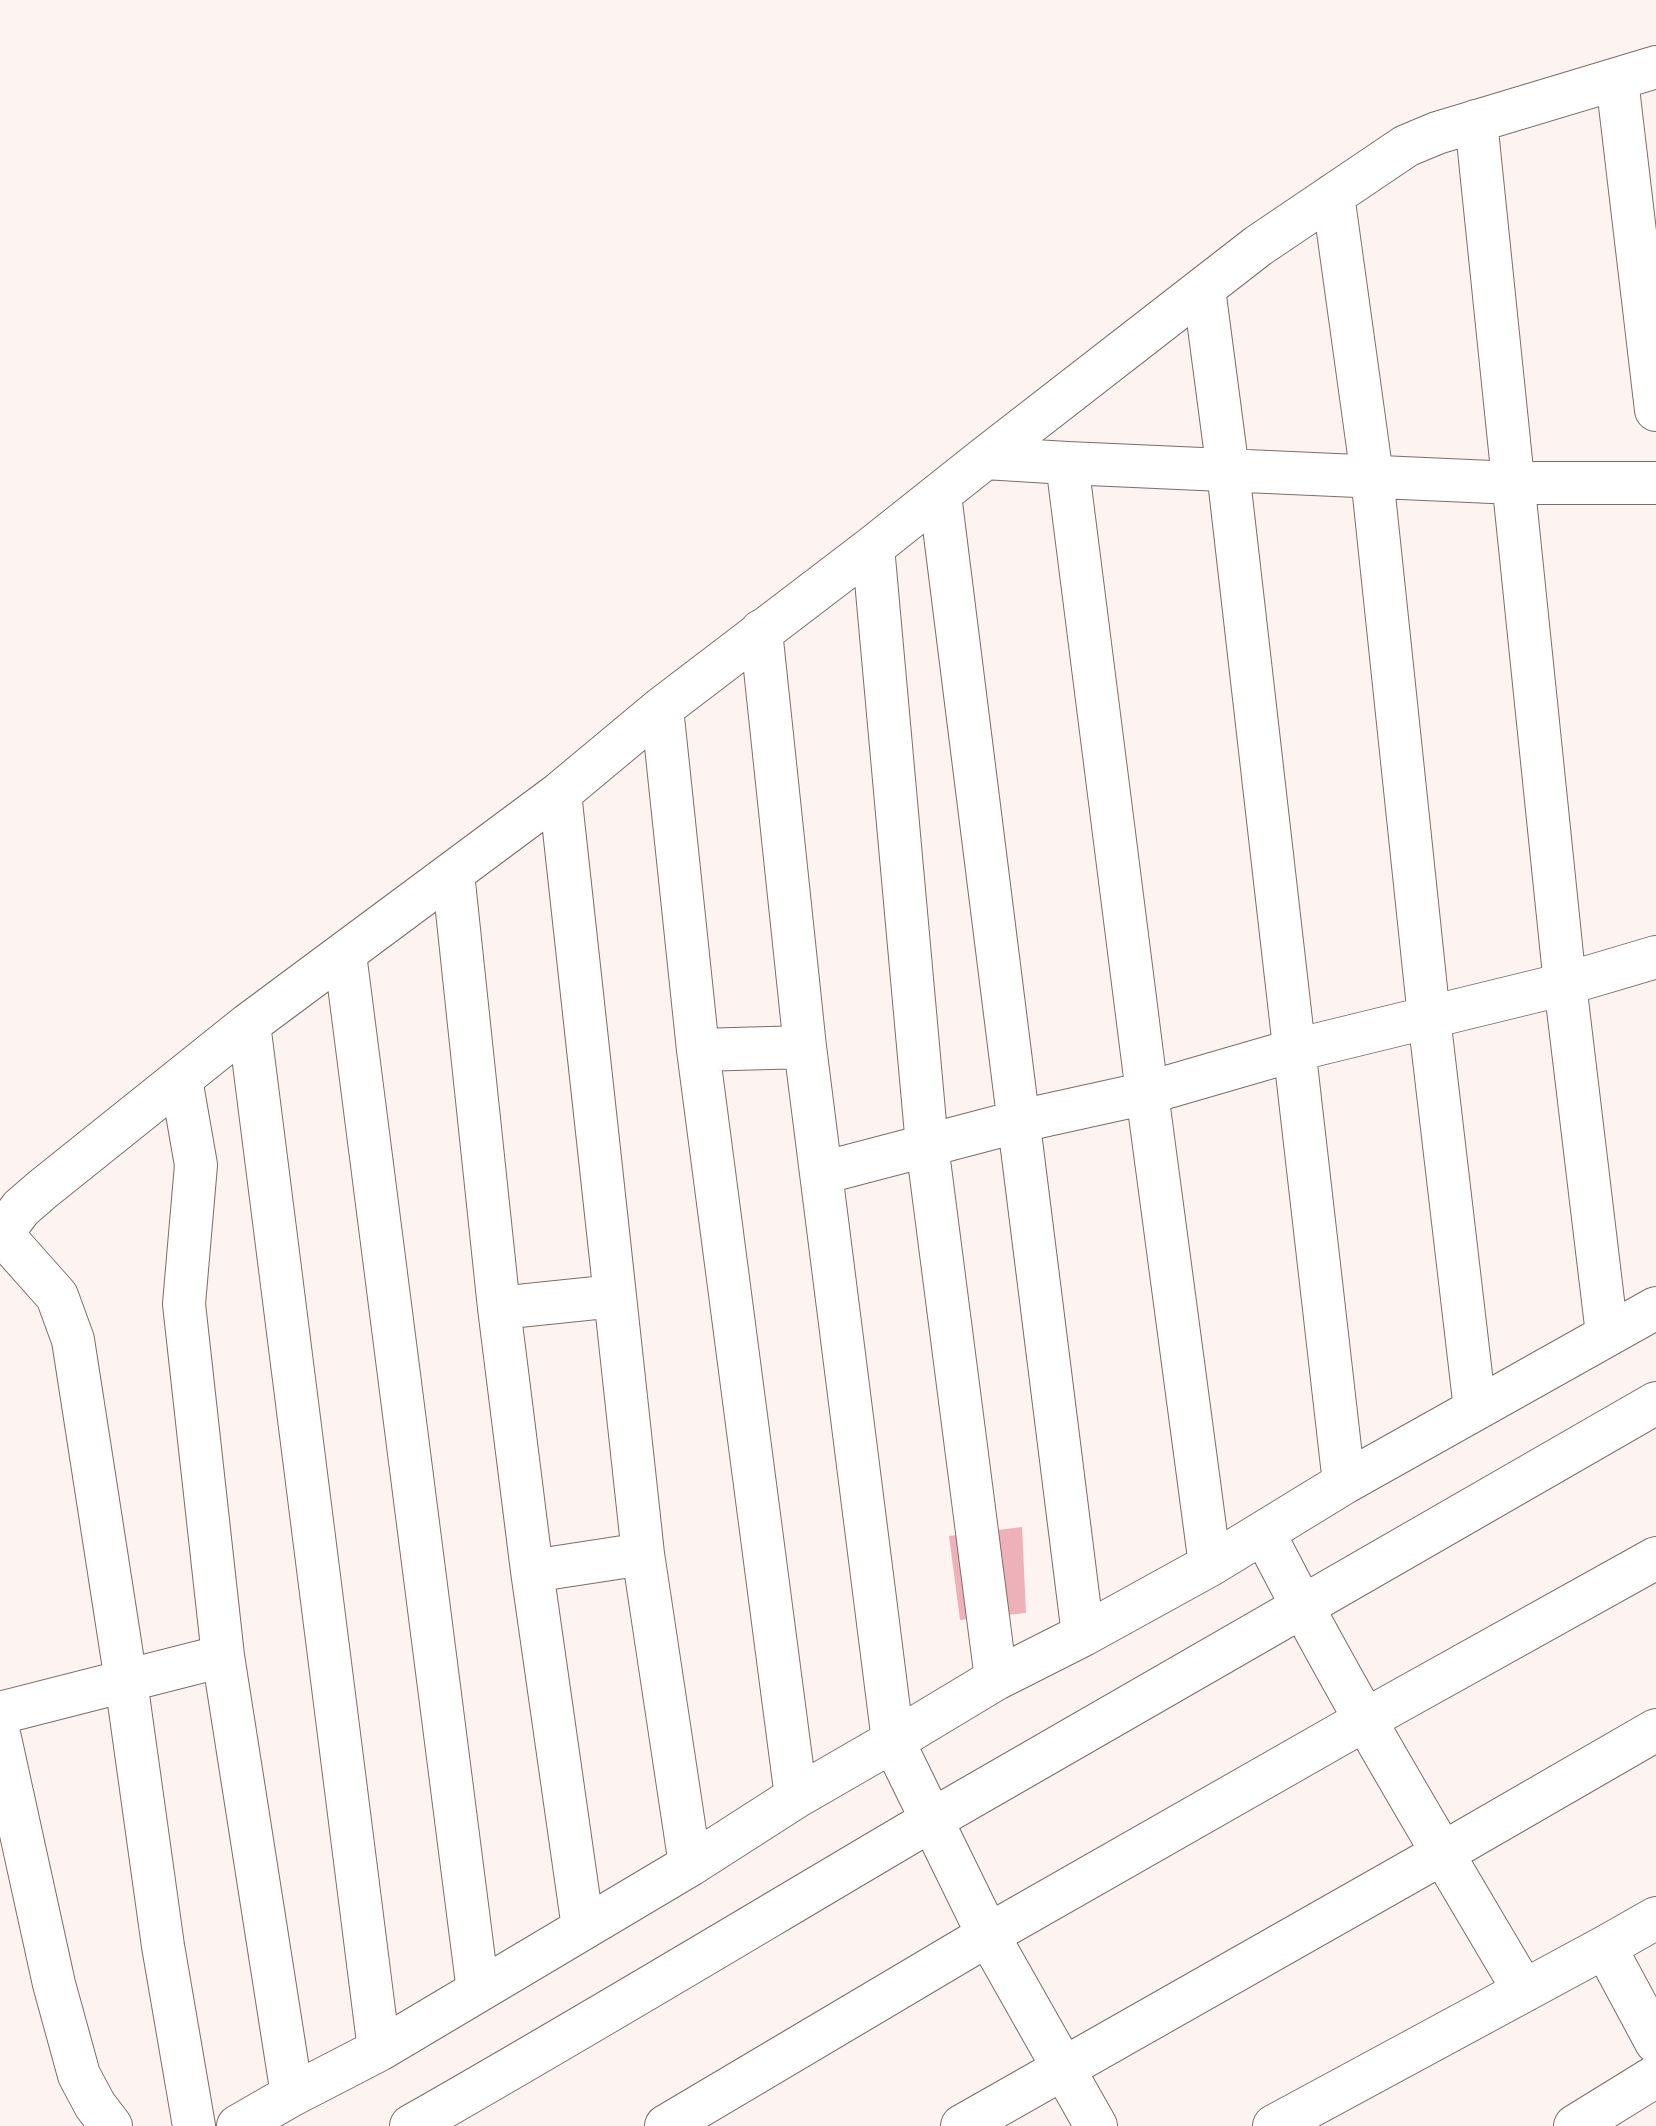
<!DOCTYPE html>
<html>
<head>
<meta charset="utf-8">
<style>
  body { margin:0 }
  canvas { display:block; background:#fdf4f1 }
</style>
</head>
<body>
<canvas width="1656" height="2126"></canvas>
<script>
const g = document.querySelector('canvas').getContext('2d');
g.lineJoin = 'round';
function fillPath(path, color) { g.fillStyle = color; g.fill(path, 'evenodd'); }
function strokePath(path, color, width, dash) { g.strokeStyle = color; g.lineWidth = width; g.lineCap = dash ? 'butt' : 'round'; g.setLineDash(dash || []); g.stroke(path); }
fillPath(new Path2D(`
  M1022,1527L1026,1613L960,1620L949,1536Z`), '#efb1b9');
const street = new Path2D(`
  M1617,80L1656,410
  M1476,121L1565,984L1607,1334
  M1333,195L1372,476L1429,1017L1475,1409
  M1204,289L1228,471L1344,1483
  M985,458L1067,463L1514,483H1656
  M1067,463L1147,1093L1210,1565
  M940,495L1083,1635
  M873,547L927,1145L996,1679
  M761,631L805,1047
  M662,708L698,1050L805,1047L893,1741L988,1935L1096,2126
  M560,793L615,1296
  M453,873L499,1308L532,1571L583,1928
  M345,954L478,1991
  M249,1024L379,2050
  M698,1050L796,1797
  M181,1079L196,1165L184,1304L223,1656L292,2095
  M822,1173L1020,1121L1147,1093L1295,1050L1565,984L1656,957
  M1,1233L57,1296L73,1340L126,1681L163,1946L194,2126
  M0,1236L21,1208L43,1189L249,1024L560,793L662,708L873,547L985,458L1258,246L1406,146L1437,133L1656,67
  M499,1308L615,1296L643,1554L690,1865
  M1264,1533C1344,1690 1435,1840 1524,1991
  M532,1571L643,1554
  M0,1713L223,1656
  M0,1738L54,1984L79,2075L95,2105L111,2126
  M1605,1947L1656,2042
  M238,2126L292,2095L379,2050L690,1865L796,1797L893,1741L996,1679L1083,1635L1210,1565L1344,1483L1656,1308
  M411,2126C587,2026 760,1921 935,1818C1174,1678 1415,1541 1656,1403
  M666,2126L988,1935L1365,1720L1656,1558
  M962,2126L1443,1853L1656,1730
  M1274,2126L1605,1947L1656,1918
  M1575,2126L1656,2076`);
strokePath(street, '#7e6c66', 44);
strokePath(street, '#fff', 42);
</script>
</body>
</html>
